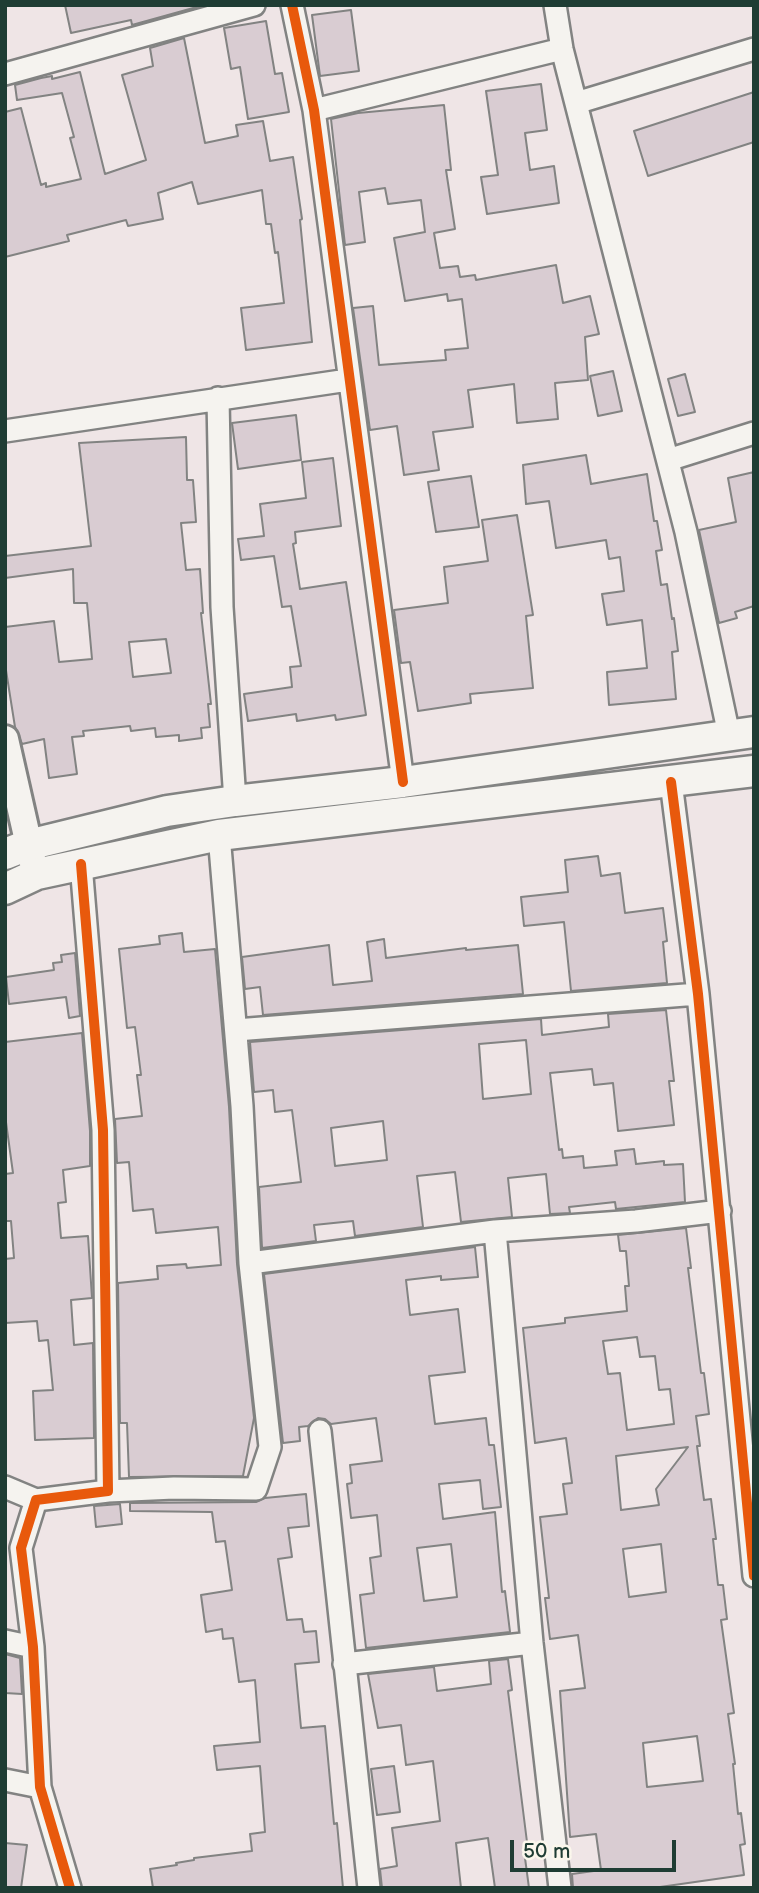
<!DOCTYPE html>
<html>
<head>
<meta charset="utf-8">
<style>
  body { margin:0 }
  #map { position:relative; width:759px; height:1893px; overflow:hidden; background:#efe5e6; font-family:"Balsamiq Sans",sans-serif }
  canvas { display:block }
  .frame { position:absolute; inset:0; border:7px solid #1f3d34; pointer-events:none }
  .scale { position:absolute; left:510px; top:1840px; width:166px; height:32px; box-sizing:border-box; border:4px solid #1f3d34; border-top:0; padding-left:9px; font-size:21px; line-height:24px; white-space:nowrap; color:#1f3d34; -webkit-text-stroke:5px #fbf7ec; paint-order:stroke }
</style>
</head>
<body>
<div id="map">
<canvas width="759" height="1893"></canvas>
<div class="frame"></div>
<div class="scale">50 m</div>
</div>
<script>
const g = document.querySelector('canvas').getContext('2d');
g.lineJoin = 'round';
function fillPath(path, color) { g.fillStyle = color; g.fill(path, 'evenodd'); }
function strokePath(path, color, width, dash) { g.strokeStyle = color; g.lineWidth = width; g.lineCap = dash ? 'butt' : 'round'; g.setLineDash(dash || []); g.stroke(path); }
const building = new Path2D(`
  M65,5H204L132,25L131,20L71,33Z
  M351,10L359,71L320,76L312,15Z
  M266,21L275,74L282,73L289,112L248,119L240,67L231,69L224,28Z
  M184,38L205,143L238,136L236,125L263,121L270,161L293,157L302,219L300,220L312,342L246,350L241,308L284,303L278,252L275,253L271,224H266L262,190L198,204L192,182L158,193L163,219L128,226L126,220L67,235L69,241L5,257V112L21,108L41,185L46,183V187L81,179L70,138L74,137L62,93L17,100L15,85L41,78L52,76V79L80,72L105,174L146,160L122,75L153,66L150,48Z
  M541,84L547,130L525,133L530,170L554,166L559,203L487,214L481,177L498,175L486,91Z
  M754,92V142L648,176L634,131Z
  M444,105L451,170H446L455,229L434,233L440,268L458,266L460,277L475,275L476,280L556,265L563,303L590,296L599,334L585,337L588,380L555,383L558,419L517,423L514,384L468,390L473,427L433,432L439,470L404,475L397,426L370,430L353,308L373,306L379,365L446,360L445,350L468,348L462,299L448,301L447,294L405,301L394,238L425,232L421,200L388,204L385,188L359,192L365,242L345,245L331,119L358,113Z
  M613,371L622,411L598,416L590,376Z
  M685,374L695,412L678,416L668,379Z
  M296,415L301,460L238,469L232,423Z
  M186,437L187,480H193L196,522L181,523L186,570L200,569L203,613H201L211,704H208L210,727L201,728L202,738L179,741V735L156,737L155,728L131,731L130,726L83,731L84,736L72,737L77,774L49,778L44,739L22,744L15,727L5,664V627L54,621L59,662L92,659L87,603H74L73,569L5,578V556L91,546L79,443ZM166,639L171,673L133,677L129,642Z
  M586,455L591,484L647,474L654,521H657L662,550L656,551L661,585L667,584L672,619L674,618L678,651L672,652L676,699L609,705L607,672L647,668L642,620L607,625L602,594L624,591L620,557L609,559L606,540L556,548L549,501L526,504L523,465Z
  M333,458L341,526L295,532L296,543L293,544L300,589L346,582L366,715L336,720L335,715L297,721L296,714L248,721L244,694L292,687L290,667L301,666L291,606L282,607L274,556L241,560L238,539L264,536L260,504L306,498L302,462Z
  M754,472V606L735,612L737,618L719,623L699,530L736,522L728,478Z
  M471,476L479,527L436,532L428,482Z
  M517,515L533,615L526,616L533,688L470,694L471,703L418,711L410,662L401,663L394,610L448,603L444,567L488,561L482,520Z
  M598,856L601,876L620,873L625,913L663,908L667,941L663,942L667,983L571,991L564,922L524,926L521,897L568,892L565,860Z
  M182,933L184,952L215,949L229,1107L237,1264L254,1418L243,1476L129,1477L127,1423H120L118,1283L158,1279L157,1266L186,1264L187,1268L221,1265L218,1227L156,1233L153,1209L133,1211L129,1162L117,1163L115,1119L142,1116L137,1075H141L135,1027L127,1028L119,949L160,944L159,936Z
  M384,939L386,958L466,948V950L518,945L523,994L263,1015L260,987L245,989L242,957L329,945L333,985L372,981L367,942Z
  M75,953L80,1016L69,1018L66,997L9,1004L6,977L54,970L53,963L62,962L61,955Z
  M666,1010L674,1081H669L674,1125L618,1131L613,1083L594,1085L592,1069L550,1073L559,1150L562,1149L563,1158L583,1156L584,1168L617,1165L615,1151L634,1149L636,1164L664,1161V1165L683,1164L685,1202L616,1209L615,1202L569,1207L570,1213L550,1214L546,1174L508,1178L512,1217L461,1222L455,1172L417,1176L423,1227L355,1236L353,1221L314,1225L316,1241L262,1248L259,1187L301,1182L292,1110L275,1112L273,1090L254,1092L250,1042L541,1019L542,1035L609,1027L608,1014ZM526,1040L531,1094L483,1099L479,1044ZM383,1121L387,1160L335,1166L331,1128Z
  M82,1033L90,1131V1166L63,1170L66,1202L58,1203L61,1238L88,1236L92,1298L71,1300L74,1345L93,1343L94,1438L35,1440L33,1391L53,1390L48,1340L39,1341L37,1321L5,1323V1259L14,1258L11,1221H5V1174L13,1173L5,1115V1042Z
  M686,1228L691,1268H688L701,1373H704L709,1414L696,1416L700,1446H697L704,1500L711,1499L716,1539H713L718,1585H723L727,1619L721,1620L734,1713L728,1714L735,1764H733L738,1814L741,1813L745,1844L740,1845L744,1875L653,1888H573L572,1874L601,1870L596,1834L570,1837L560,1691L585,1688L578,1635L550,1639L545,1598H549L540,1517L567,1514L563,1484L572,1483L566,1438L535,1443L523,1328L565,1323V1318L627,1311L625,1286H629L626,1251H620L618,1235ZM637,1337L640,1357L655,1356L659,1390L670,1389L674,1424L627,1430L620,1373L608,1374L603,1341ZM688,1447L656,1489L659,1505L621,1510L616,1456ZM661,1544L666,1592L629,1597L623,1549ZM697,1736L703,1781L647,1787L643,1743Z
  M475,1247L478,1277L441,1280V1276L406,1280L410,1315L458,1309L465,1372L429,1376L435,1424L486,1418L489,1445H494L501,1507L483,1509L480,1480L439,1484L443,1519L495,1512L502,1592L505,1591L510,1632L366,1648L360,1595L374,1593L370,1558L381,1556L377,1515L351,1518L347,1484L352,1483L350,1465L382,1461L376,1418L331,1424L325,1419L318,1418L308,1426L299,1427L300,1441L283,1443L264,1274ZM451,1544L457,1597L424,1601L417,1548Z
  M306,1494L309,1526L288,1528L292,1557L278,1559L287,1620L302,1619L304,1632L316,1631L319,1662L295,1664L301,1728L325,1726L334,1824L337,1823L343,1888H153L150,1869L177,1865L176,1863L194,1860V1858L252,1851L250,1834L265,1832L260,1766L217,1770L214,1746L260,1742L255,1680L239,1682L233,1638L223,1639L222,1629L206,1632L201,1595L232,1590L225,1541L216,1542L212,1512L130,1511V1503L256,1502L265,1498Z
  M120,1504L122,1524L96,1527L94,1506Z
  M5,1654L20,1658L22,1694L5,1693Z
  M508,1659L512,1690L508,1691L529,1858H525L529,1888H495L488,1838L456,1843L461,1888H382L380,1869L397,1866L392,1828L440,1821L433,1761L406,1765L401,1725L378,1728L368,1674L434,1667L437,1691L491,1684L489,1661Z
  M394,1766L400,1812L377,1815L371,1769Z
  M5,1843L27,1845L21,1888H5Z`);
fillPath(building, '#d9ccd2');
strokePath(building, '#828382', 2);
const minor = new Path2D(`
  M292,5L314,110L403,782
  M555,5L562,49L686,532L729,735
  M5,74L254,5
  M576,103L754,49
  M314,110L562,49
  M218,398L222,607L235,801
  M5,431L348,380
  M668,460L754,433
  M671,782L698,994L754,1576
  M236,1030L698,994
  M495,1231L532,1643L560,1888
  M250,1263L495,1231L636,1221L720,1211
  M320,1431L369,1888
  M5,1487L36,1500
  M108,1491L174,1488L256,1489L270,1447L250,1263L242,1106L219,835
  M5,1641L33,1647
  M344,1664L532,1643
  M5,1780L40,1787
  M70,1888L40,1787L33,1647L21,1548L36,1500L108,1491L103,1130L81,864`);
const tertiary = new Path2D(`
  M5,739L33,863`);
const secondary = new Path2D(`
  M5,854L28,845L167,811L235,801L403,782L754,732
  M5,889L37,874L219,835L754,771`);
strokePath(minor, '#828382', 26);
strokePath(tertiary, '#828382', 32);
strokePath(secondary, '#828382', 35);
strokePath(minor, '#f5f3ef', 21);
strokePath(tertiary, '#f5f3ef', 26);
strokePath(secondary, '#f5f3ef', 30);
strokePath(new Path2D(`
  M292,5L314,110L403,782
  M671,782L698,994L754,1576
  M70,1888L40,1787L33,1647L21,1548L36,1500L108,1491L103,1130L81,864`), '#e8590c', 10);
</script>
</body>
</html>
